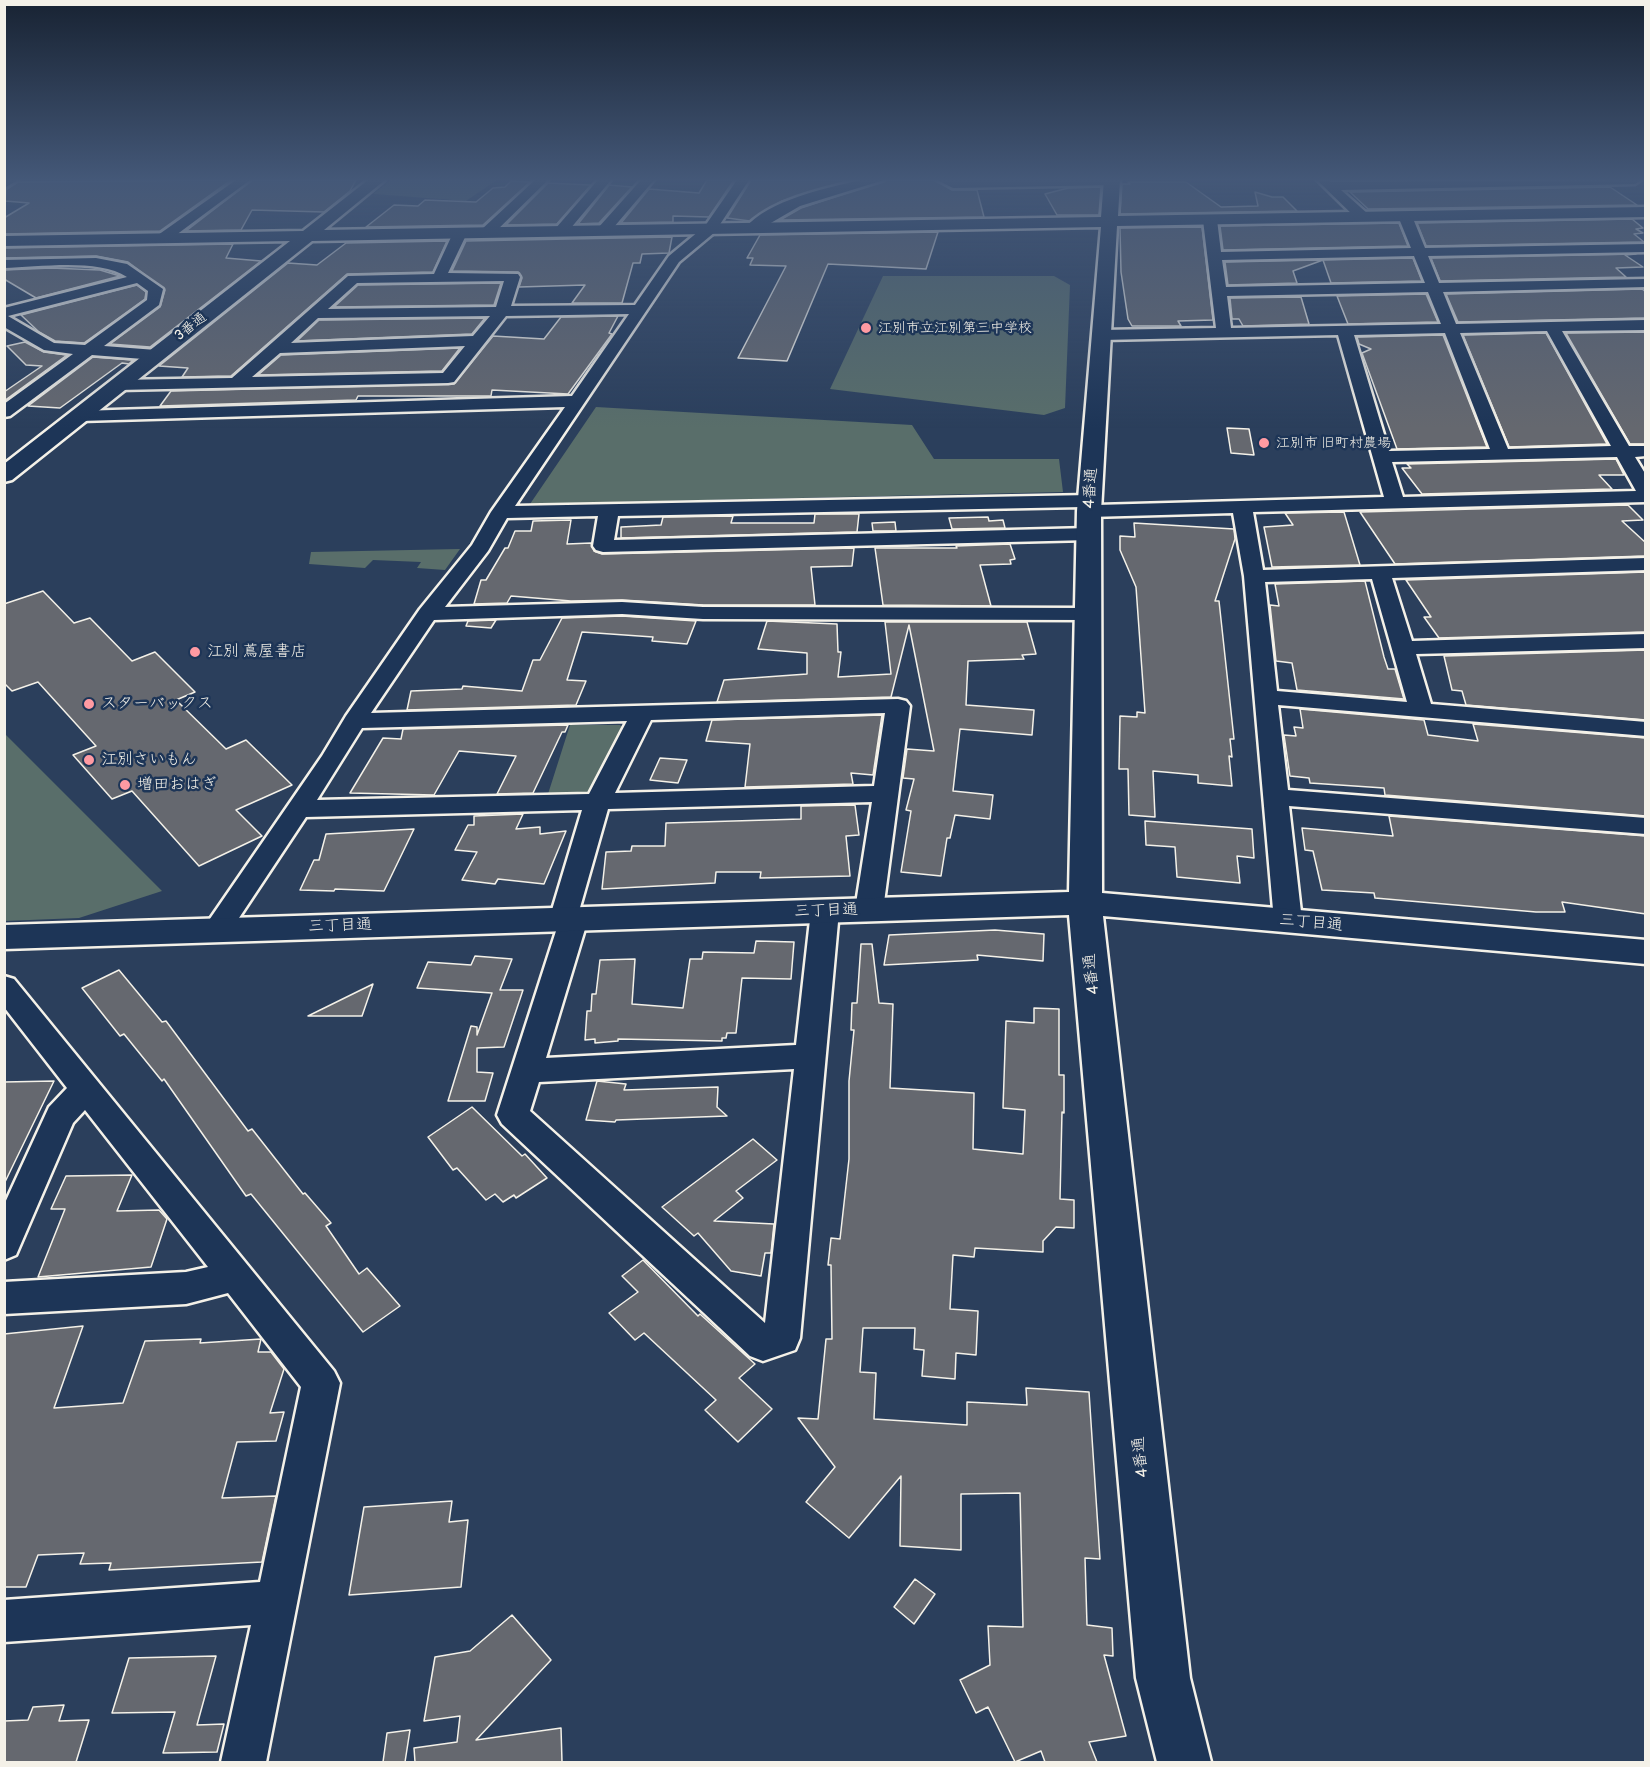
<!DOCTYPE html>
<html>
<head>
<meta charset="utf-8">
<style>
  body { margin:0 }
  #map { position:relative; width:1650px; height:1767px; overflow:hidden; background:#2b3f5c; font-family:Pangolin,sans-serif }
  canvas { display:block }
  .frame { position:absolute; inset:0; border:6px solid #f4f1e8; pointer-events:none }
</style>
</head>
<body>
<div id="map">
<canvas width="1650" height="1767"></canvas>
<div class="frame"></div>
</div>
<script>
const g = document.querySelector('canvas').getContext('2d');
g.lineJoin = 'round';
function fillPath(path, color) { g.fillStyle = color; g.fill(path, 'evenodd'); }
function strokePath(path, color, width, dash) { g.strokeStyle = color; g.lineWidth = width; g.lineCap = dash ? 'butt' : 'round'; g.setLineDash(dash || []); g.stroke(path); }
function drawText(font, color, halo, rows, align = 'center') {
  g.font = font + ' Pangolin,"Klee One",sans-serif'; g.lineWidth = 5; g.setLineDash([]); g.textBaseline = 'middle'; g.strokeStyle = halo; g.fillStyle = color; for (const [text, x, y, turn = 0] of rows) {
    g.save(); g.translate(x, y); g.rotate((+turn || 0) * Math.PI / 180); g.textAlign = isNaN(turn) ? turn : align; if (halo) g.strokeText(text, 0, 0); g.fillText(text, 0, 0); g.restore();
  }
}
fillPath(new Path2D(`
  M391,180H497L466,201L373,194Z
  M883,276H1054L1070,285L1065,408L1044,415L830,389Z
  M596,407L912,425L934,459H1059L1063,492L530,504Z
  M460,549L445,570L417,568L421,562L373,560L365,568L309,564L311,552Z
  M570,725H620L624,729L593,794H548Z
  M4,734H5L162,891L79,918L5,921Z`), '#596e6a');
const building = new Path2D(`
  M231,180L160,231L4,234V218L29,203L5,201L6,190L18,182Z
  M252,180H356L350,191L324,212L252,210L241,230L186,231Z
  M707,180H734L709,217L673,216V222L621,223L649,189L699,193Z
  M751,180H850L782,201L750,221L727,218Z
  M886,180H935L952,190H977L984,217L780,220L801,208Z
  M511,181L530,182L483,225L366,227L394,205L418,206L425,200L476,202L493,188L505,187Z
  M1128,182H1186L1221,207L1258,206L1255,192L1272,197H1283L1297,211L1120,214L1122,184H1130Z
  M548,183L591,185L557,224L506,225Z
  M609,185L632,187L599,223L578,224Z
  M1101,187L1099,215H1057L1045,194L1068,188Z
  M1610,187L1637,205L1368,209L1350,192Z
  M1632,219L1643,228L1636,229L1643,233L1634,234L1644,242L1426,246L1417,223Z
  M1399,223L1408,246L1223,250L1220,226Z
  M1202,227L1213,320L1178,321L1181,326H1132L1128,319L1121,272L1120,228Z
  M938,232L926,269L828,264L787,361L738,358L786,266L750,265L753,258H747L760,235Z
  M672,237L669,253L642,254L640,263H633L622,303H572L585,285L519,287L522,278L518,272L452,271L466,241Z
  M447,241L433,272L347,274L231,376L182,377L188,368L159,366L288,263L317,265L346,243Z
  M233,244L226,258L261,261L150,347L110,344L160,307L165,290L128,262L96,256L4,258V248Z
  M1636,254L1625,255L1643,267L1616,268L1626,277L1440,281L1431,258Z
  M1413,258L1422,281L1331,283L1323,260L1293,271L1297,283L1228,285L1225,262Z
  M51,268L100,270L120,276L36,298L4,279V270Z
  M501,283L494,305L334,307L358,285Z
  M137,285L146,292L145,299L84,343L55,341L39,332L21,315Z
  M1642,289L1646,292V318L1458,322L1446,294Z
  M1426,294L1438,322L1348,324L1337,296Z
  M1301,297L1309,324L1243,326L1239,319H1232L1230,298Z
  M618,316L609,333L612,334L568,394L492,390L491,396H358L356,400L160,406L171,391L454,384L493,336L544,339L561,317Z
  M485,318L472,334L297,341L319,320Z
  M1646,332V444H1630L1566,333Z
  M1546,333L1607,444L1509,447L1463,335Z
  M1443,335L1487,447L1397,449L1362,353L1371,349L1359,344L1357,337Z
  M25,342L44,352L67,355L4,401V392L42,366L26,365L7,346Z
  M460,348L442,371L258,375L281,355Z
  M93,357L133,360L129,364L122,363L60,408L28,406Z
  M1227,428L1249,429L1254,455L1231,453Z
  M1616,459L1624,475H1599L1612,489L1422,494L1402,468H1411L1407,464Z
  M1628,505L1643,520L1622,521L1646,543V556L1395,564L1360,512Z
  M1344,512L1360,565L1272,567L1264,527L1293,525L1285,513Z
  M815,514H859L857,532L621,538V527L661,525L663,517L733,516L731,523H814Z
  M988,517L989,521L1003,520L1005,528L952,529L949,518Z
  M571,520L567,544L591,543L594,551L602,554L854,548L852,566L811,567L815,605H703L622,600L571,601L511,596L507,603L474,604L481,580H486L505,548H508L515,531H531L533,521Z
  M895,522L896,531H873L872,523Z
  M1134,523L1234,529L1235,539L1215,601H1219L1234,739H1230L1232,757L1229,756L1232,786L1198,783V775L1153,771L1155,817L1129,815L1128,769H1119L1120,716L1137,717V712L1145,713L1136,587L1120,550V536L1135,537Z
  M1010,544L1015,559L1010,560L1011,564L980,565L991,606L883,605L875,548H957L956,546Z
  M1646,572V632L1439,638L1424,617H1431L1406,580Z
  M1365,581L1384,657L1388,669H1395L1404,699L1297,690L1292,663L1276,661L1270,605L1279,606L1275,584Z
  M43,591L74,623L90,618L132,661L155,652L195,692L176,700L226,749L246,740L292,785L236,810L262,836L199,866L132,791L112,799L73,755L96,746L38,682L12,691L4,683V604Z
  M622,616L696,621L687,644L652,641L653,637L582,632L567,680L586,681L576,705L407,710L411,691L462,689L463,686L522,691L533,660H540L562,618Z
  M496,620L491,628L466,626L468,621Z
  M767,621L837,624L838,652H841L838,677L891,674L885,622H1027L1036,654L1022,655L1024,659L968,661L966,705L1034,710L1032,735L960,729L953,791L993,795L990,819L955,815L950,838H947L941,876L901,872L911,811L906,810L914,779L903,778L907,749L934,751L909,625L891,697L717,702L724,680L807,674V653L758,649Z
  M1646,650V720L1466,705L1462,691L1452,690L1444,656Z
  M1300,709L1424,720L1428,735L1478,741L1473,724L1646,738V816L1385,795L1384,788L1310,783L1309,778L1290,776L1284,735L1296,736L1294,727L1303,728Z
  M882,715L873,775L851,773L853,784L745,787L750,744L706,741L712,720Z
  M568,725L565,732H562L533,793L497,794L516,756L459,751L434,795L350,793L383,738L401,739L403,729Z
  M660,758L687,760L678,783L650,780Z
  M855,805L859,835L846,836L850,876L760,878L761,872H716L715,883L602,889L606,852L631,851L632,846H665L666,823L801,819V806Z
  M523,814L516,829L540,827V834L566,831L544,884L498,879L495,884L462,880L477,852L455,850L468,825H474V816Z
  M1389,816L1646,836V914L1562,902L1565,912H1536L1375,898L1374,893L1322,890L1313,851L1305,850L1302,828L1393,836Z
  M1145,821L1252,829L1254,858L1237,856L1240,883L1177,877L1175,847L1146,845Z
  M414,829L384,891L335,889L334,891L300,890L314,860H319L326,834Z
  M995,930L1044,934L1043,961L977,955L978,960L884,965L889,935Z
  M756,941L794,942L791,979L742,978L736,1033H727L726,1038H722V1041L618,1039V1041L595,1043V1039L585,1040L587,1011H591L592,994H596L600,960L635,959L632,1004L683,1008L690,959H702L703,952L754,953Z
  M861,944H872L879,1003L893,1004L890,1088L974,1093L973,1149L1023,1154L1025,1110L1003,1108L1006,1021L1034,1023V1008L1059,1009V1075H1064V1113L1062,1112L1060,1199L1074,1200V1228L1056,1227L1043,1241V1252L975,1248L974,1257L953,1255L950,1309L978,1311L976,1355L956,1353L955,1379L922,1376L924,1350L914,1349L915,1328H863L860,1372L876,1373L874,1419L967,1425V1402L1027,1405L1026,1388L1089,1392L1100,1559L1085,1558L1087,1625L1112,1628L1113,1656L1104,1655L1126,1736L1089,1742L1097,1762H1045L1041,1751L1015,1762L988,1707L976,1713L960,1680L990,1665L988,1626L1023,1627L1020,1493L961,1494V1550L900,1546L901,1476L849,1538L806,1502L835,1467L798,1418L818,1419L826,1339H832L831,1265H828L831,1238L840,1239L849,1159V1081L854,1030H851L852,1003H857Z
  M475,956L512,959L500,990H523L504,1047L477,1048V1072L493,1073L485,1101H448L471,1026L477,1027V1035L492,993L417,988L428,962L471,965Z
  M119,970L162,1022L166,1021L248,1131L252,1129L303,1194L305,1193L331,1223L326,1226L359,1274L367,1268L400,1306L363,1332L251,1194L246,1196L164,1079L162,1081L124,1034L120,1036L82,988Z
  M373,984L362,1016H308Z
  M54,1081L4,1184V1082Z
  M597,1081L626,1084L624,1090L718,1087L717,1107L727,1116L616,1120L615,1122L586,1120Z
  M472,1107L522,1156L525,1154L547,1178L516,1198L514,1195L503,1202L495,1194L486,1200L457,1168L453,1170L428,1137Z
  M753,1139L777,1160L736,1191L743,1198L714,1221L774,1224L771,1253H765L761,1276L731,1271L698,1233L694,1236L662,1207Z
  M132,1175L117,1211L159,1210L167,1219L151,1267L38,1277L65,1209H51L66,1176Z
  M643,1260L698,1316L700,1314L755,1364L739,1378L772,1409L738,1442L705,1410L716,1400L644,1333L635,1340L609,1313L638,1292L622,1276Z
  M83,1326L54,1408L123,1403L145,1341L201,1339L200,1343L261,1339L258,1352H271L284,1369L270,1413L284,1412L276,1441L237,1442L222,1498L276,1496L262,1562L109,1570L111,1563L80,1564L84,1553L38,1555L26,1587H4V1334Z
  M452,1501L449,1522L468,1520L461,1587L349,1595L364,1507Z
  M915,1579L935,1594L914,1624L894,1607Z
  M512,1615L551,1660L476,1740L561,1728L562,1762H415L414,1748L457,1742L460,1716L424,1721L435,1657L470,1651Z
  M216,1656L197,1725L224,1724L217,1752L163,1753L175,1712L112,1713L129,1658Z
  M64,1705L59,1721L89,1720L76,1762H4V1721L28,1720L33,1707Z
  M410,1730L405,1762H383L387,1733Z`);
fillPath(building, '#65686f');
strokePath(building, '#f4f1e8', 1.5);
const minor = new Path2D(`
  M4,180H18L4,188Z
  M236,180H250L168,241H158V235Z
  M535,180H548L491,236H481V230Z
  M598,180H611L565,235H555V229Z
  M641,180H654L608,234H598V228Z
  M737,180H749L715,232L679,262L515,506L1090,495L1097,497L1100,501L1097,505L1384,497L1338,335L1102,340L1094,335L1102,330L1216,328L1203,220L1210,216L1217,220L1221,252L1411,248L1398,216L1405,212L1412,216L1425,248L1646,244V252L1428,256L1439,283L1646,279V287L1443,292L1456,324L1646,320V330L1562,331L1629,446H1646V456L1635,457L1646,475V502L1253,512L1263,570L1646,558V570L1392,578L1412,641L1646,634V648L1416,654L1431,704L1646,722V736L1278,705L1288,790L1646,818V834L1289,806L1302,921L1298,928L1288,931L1278,928L1274,921L1244,576L1233,513L1089,517L1079,511L1082,507L618,516L614,540L1089,528L1096,530L1099,534L1096,538L1089,540L603,552L596,550L593,546L598,516L507,518L488,551L445,607L622,602L703,607L1088,608L1096,609L1099,614L1096,619L1088,620L703,619L622,614L434,620L371,713L898,699L906,701L910,706L883,910L879,917L869,919L859,917L855,910L872,802L608,809L579,911L584,912L588,919L546,1058L796,1045L811,911L815,904L825,902L835,904L839,911L800,1338L795,1350L763,1361L750,1356L502,1124L497,1115L557,928L549,920L582,810L306,817L227,936L217,939L207,936L203,929L322,756L346,716L420,609L472,545L491,512L565,407L80,421L71,416L80,411L572,396L629,314L506,316L454,382L448,383L118,390L110,385L118,380L232,378L348,276L434,274L453,233L460,229L467,233L448,273L518,274L520,277L511,306L635,305L669,256L705,226ZM1414,256L1425,283L1226,287L1222,260ZM504,281L496,307L328,309L357,283ZM1428,292L1441,324L1231,328L1227,296ZM490,316L473,336L291,343L318,318ZM1547,331L1611,446L1508,449L1460,333ZM1445,333L1490,449L1389,451L1354,335ZM465,346L443,373L252,377L280,353ZM1617,457L1636,491L1403,497L1392,462ZM1372,579L1407,702L1277,691L1265,582ZM885,713L874,786L615,793L651,720ZM627,721L589,794L317,800L362,728ZM794,1069L765,1323L530,1111L539,1082Z
  M861,180H884L800,206L757,231L752,232L745,228C769,200 826,188 861,180Z
  M937,180H1118V181L1112,185L953,188Z
  M1317,180L1333,182L1641,180L1635,184L1341,190L1368,214V220H1358Z
  M96,258L127,264L163,289L159,305L104,346L156,350L164,355L156,360L92,355L10,416L4,417V404L73,354L44,350L4,327V308L127,277C98,258 39,267 4,268V260ZM137,283L148,291L147,300L85,345L54,343L8,316Z
  M4,976L14,979L334,1371L340,1383L266,1762H221L251,1625L4,1642V1600L260,1582L301,1387L228,1293L186,1304L4,1314V1282L186,1272L208,1267L85,1110L73,1123L16,1255L4,1260V1205L49,1107L67,1088L4,1007Z`);
const tertiary = new Path2D(`
  M368,180H385L324,230L1101,217L1104,180H1120L1118,216L1646,207V217L1117,226L1101,511L1102,893L1646,940V964L1103,916L1190,1678L1211,1762H1157L1136,1678L1069,915L4,949V925L1069,892L1077,511L1101,227L312,241L12,480L4,482V464L290,241L4,246V236L303,231Z`);
strokePath(minor, '#f4f1e8', 5);
strokePath(tertiary, '#f4f1e8', 5);
fillPath(minor, '#1d3557');
fillPath(tertiary, '#1d3557');
const sky = g.createLinearGradient(0, 0, 0, 428);
sky.addColorStop(0, '#182333');
sky.addColorStop(0.42, '#445878');
sky.addColorStop(1, '#44587800');
g.fillStyle = sky;
g.fillRect(0, 0, 1650, 428);
for (const [x, y, r, color] of [
  [866,328,6,"#ff9aa2"],
  [1264,443,6,"#ff9aa2"],
  [195,652,6,"#ff9aa2"],
  [89,704,6,"#ff9aa2"],
  [89,760,6,"#ff9aa2"],
  [125,785,6,"#ff9aa2"]
]) { const dot = new Path2D(); dot.arc(x, y, r, 0, 2 * Math.PI); g.fillStyle = color; g.fill(dot); strokePath(dot, '#1d3557', 2); }
drawText('14px', '#f4f1e8', '#1d3557', [
  ["3番通",191,327,-38]
]);
drawText('14px', '#f4f1e8', '#1d3557', [
  ["江別市立江別第三中学校",878,328],
  ["江別市 旧町村農場",1276,443]
], 'left');
drawText('16px', '#f4f1e8', '#1d3557', [
  ["4番通",1091,488,-86],
  ["三丁目通",826,911,-2],
  ["三丁目通",1311,923,5],
  ["三丁目通",340,926,-2],
  ["4番通",1092,974,-96],
  ["4番通",1141,1457,-96]
]);
drawText('16px', '#f4f1e8', '#1d3557', [
  ["江別 蔦屋書店",207,652],
  ["スターバックス",101,704],
  ["江別さいもん",101,760],
  ["増田おはぎ",137,785]
], 'left');
</script>
</body>
</html>
